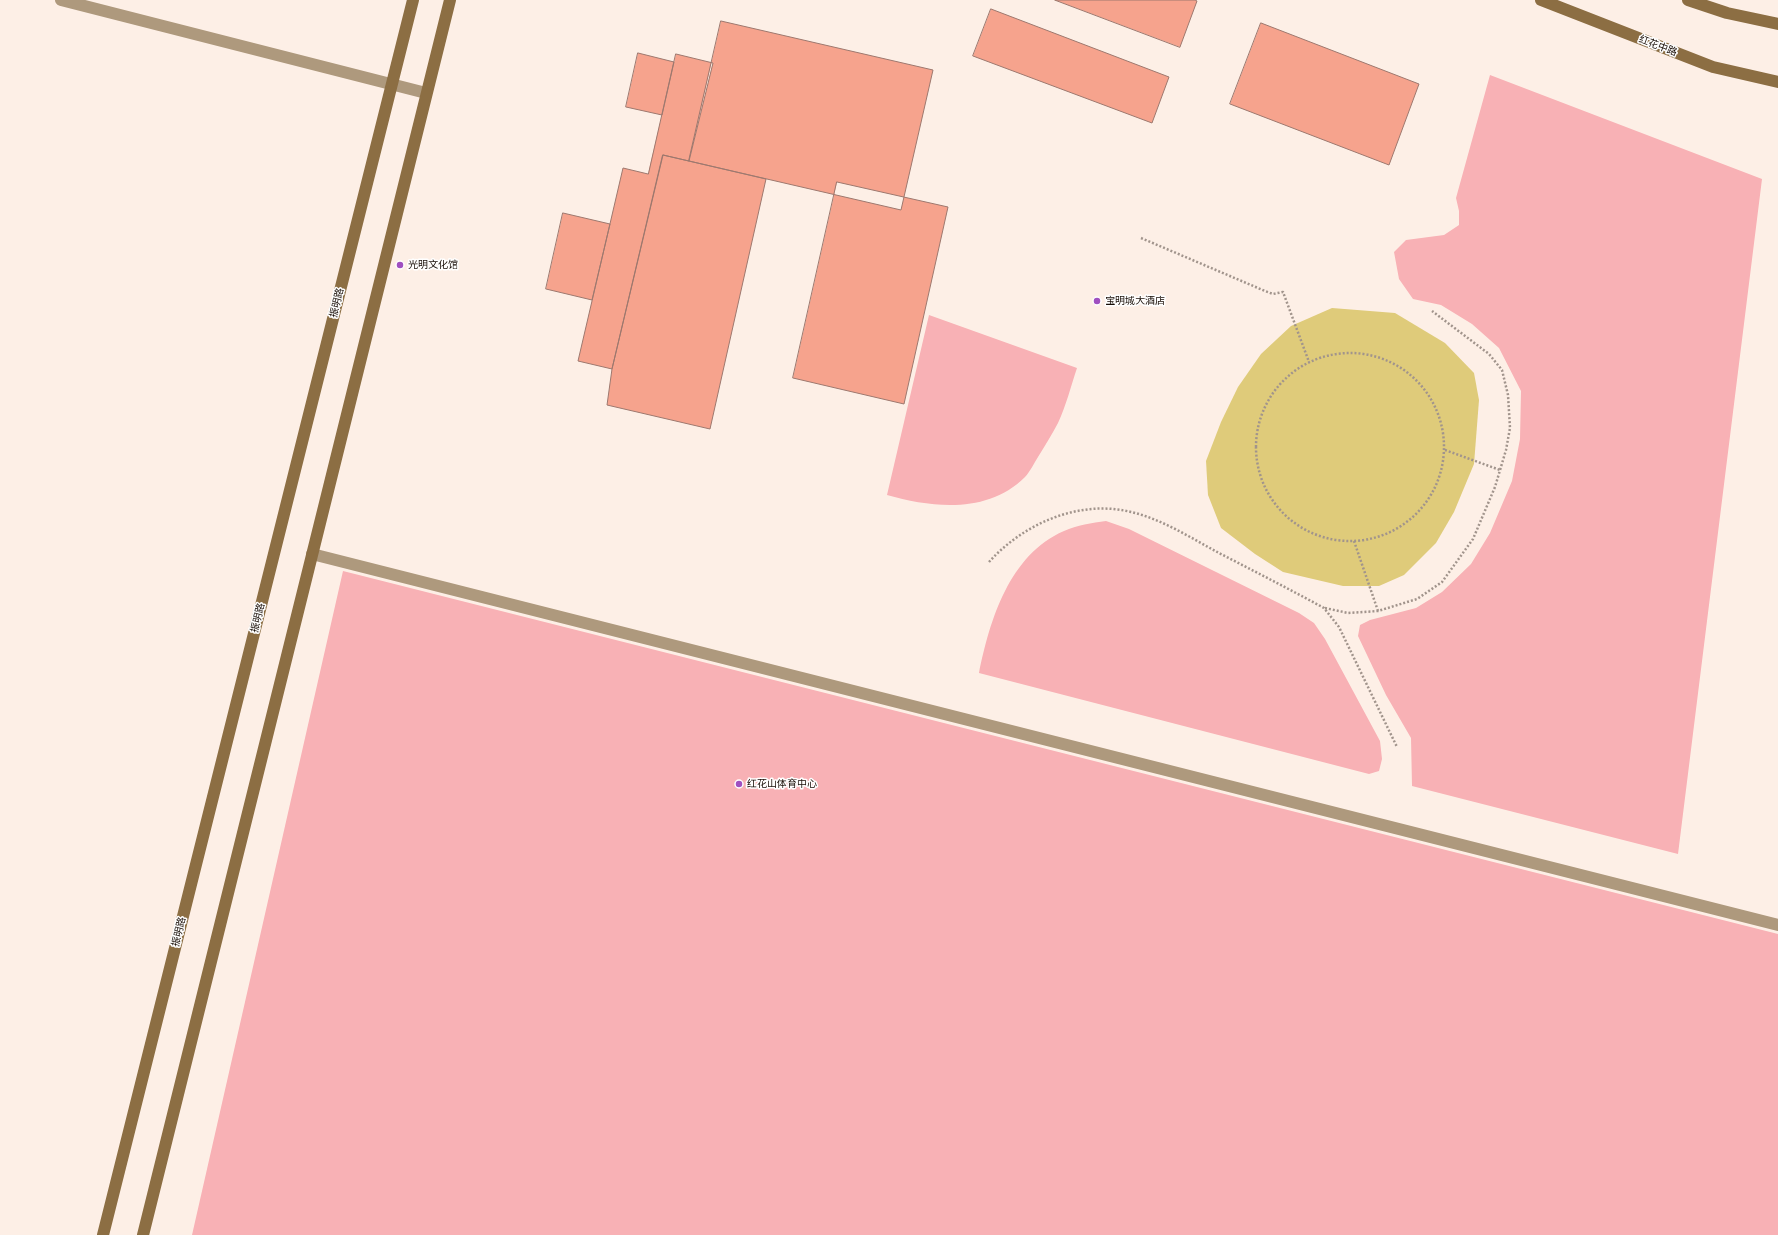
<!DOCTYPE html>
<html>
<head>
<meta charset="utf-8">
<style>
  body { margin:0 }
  canvas { display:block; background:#fdefe6 }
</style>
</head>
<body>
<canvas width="1778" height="1235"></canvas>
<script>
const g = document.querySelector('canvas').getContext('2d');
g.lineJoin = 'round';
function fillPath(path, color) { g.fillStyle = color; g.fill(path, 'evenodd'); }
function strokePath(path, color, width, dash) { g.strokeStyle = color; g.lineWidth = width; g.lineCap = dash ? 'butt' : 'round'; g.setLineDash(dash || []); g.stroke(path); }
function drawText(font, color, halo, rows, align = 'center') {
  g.font = font + ' Figtree,"Noto Sans SC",sans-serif'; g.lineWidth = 3; g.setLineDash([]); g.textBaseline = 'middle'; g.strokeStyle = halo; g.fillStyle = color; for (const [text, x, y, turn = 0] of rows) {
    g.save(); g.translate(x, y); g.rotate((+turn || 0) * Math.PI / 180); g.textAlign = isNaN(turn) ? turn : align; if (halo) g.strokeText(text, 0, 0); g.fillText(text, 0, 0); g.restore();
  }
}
fillPath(new Path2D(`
  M1490,75L1762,179L1678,854L1412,786L1411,738L1386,695L1358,636L1360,625L1370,620L1416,608L1442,592L1471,564L1490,533L1512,481L1520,439L1521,391L1499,348L1472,324L1441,305L1413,299L1399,279L1394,252L1406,240L1444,235L1459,225V211L1456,198Z
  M929,315L1077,368C1071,386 1066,406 1058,423C1052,434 1045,446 1038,457C1034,463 1030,472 1025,477C988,514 933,508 887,495Z
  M1106,521L1129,529L1299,613L1314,623L1325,639L1380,741L1382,759L1379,771L1369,774L979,673C990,620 1009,555 1064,531C1077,525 1092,523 1106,521Z
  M343,571L1778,934V1235H192Z`), '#f8b1b5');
fillPath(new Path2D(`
  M1332,308L1395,313L1445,343L1474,373L1479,400L1474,464L1454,512L1436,543L1404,575L1379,586H1343L1283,572L1255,554L1221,528L1208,495L1206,461L1221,422L1238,387L1261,354L1291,326Z`), '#dfcb7a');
const building = new Path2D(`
  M1055,0H1195L1197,1L1180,47Z
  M991,9L1169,77L1152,123L973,56Z
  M721,21L933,70L901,210L689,161Z
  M1261,23L1419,84L1389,165L1230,104Z
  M638,53L674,62L662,115L626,107Z
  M676,54L713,63L689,161L663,155L612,369L578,361L623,168L648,174Z
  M663,155L766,179L710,429L607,405L612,369Z
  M837,182L948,207L904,404L793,378Z
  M563,213L610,224L592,300L546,289Z`);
fillPath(building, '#f6a38d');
strokePath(building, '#9d786e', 1);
strokePath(new Path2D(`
  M1141,238L1265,291L1273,294L1283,292L1309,362
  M1256 447a94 94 0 1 1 188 0a94 94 0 1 1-188 0Z
  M1445,450L1500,470
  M1354,541L1378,611
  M989,562C1023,524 1079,499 1131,512C1162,519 1191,538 1219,553C1254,571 1289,589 1324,608L1339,627L1397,747
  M1325,608L1348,613L1378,611L1417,599L1442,582L1473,539L1495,487L1506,450L1510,428L1508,395L1502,370L1489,354L1432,311`), '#a1948c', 2.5, [2, 2]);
strokePath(new Path2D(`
  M312,554L1778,925`), '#ae997d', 12);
strokePath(new Path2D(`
  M61,0L426,93`), '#ae997d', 12);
strokePath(new Path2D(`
  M1541,0L1713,67L1778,82
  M1688,0L1727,13L1778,24
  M103,1235L413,0
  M143,1235L450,0`), '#8c6e43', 12);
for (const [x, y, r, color] of [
  [400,265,4,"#9f4fc0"],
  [1097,301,4,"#9f4fc0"],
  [739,784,4,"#9f4fc0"]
]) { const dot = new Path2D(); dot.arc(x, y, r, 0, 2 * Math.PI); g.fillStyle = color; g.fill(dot); strokePath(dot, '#fff', 1.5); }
drawText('10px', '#180d06', '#fff', [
  ["红花中路",1658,46,21],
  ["振明路",337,303,-76],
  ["振明路",258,618,-76],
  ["振明路",179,932,-76]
]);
drawText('10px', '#180d06', '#fff', [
  ["光明文化馆",408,265],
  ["宝明城大酒店",1105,301],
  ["红花山体育中心",747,784]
], 'left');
</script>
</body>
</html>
